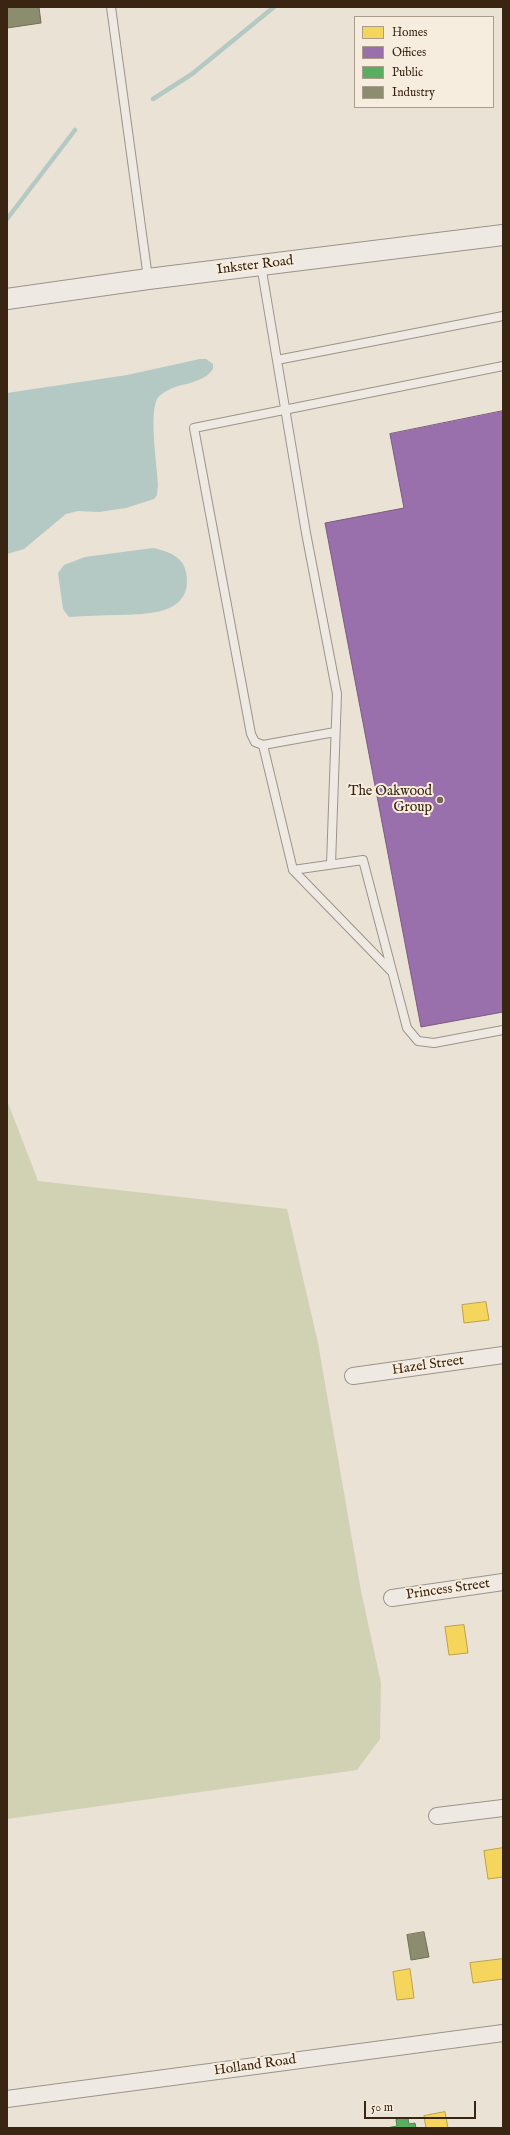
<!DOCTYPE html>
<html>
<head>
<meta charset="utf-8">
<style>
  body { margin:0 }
  #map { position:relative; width:510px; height:2135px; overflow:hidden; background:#eae2d5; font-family:"IM FELL English",serif }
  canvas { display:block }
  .frame { position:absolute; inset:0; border:8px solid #3a2512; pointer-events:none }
  .legend { position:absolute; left:354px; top:16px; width:140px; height:92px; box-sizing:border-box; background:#f7edde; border:1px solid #ab9d8c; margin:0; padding:5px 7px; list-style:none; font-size:12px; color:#3a2512 }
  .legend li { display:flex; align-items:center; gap:8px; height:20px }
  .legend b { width:20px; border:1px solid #ab9d8c }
  .scale { position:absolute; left:364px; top:2101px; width:112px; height:18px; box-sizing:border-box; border:2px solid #3a2512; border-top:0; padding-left:5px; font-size:12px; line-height:14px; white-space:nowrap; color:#3a2512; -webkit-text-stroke:3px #f7edde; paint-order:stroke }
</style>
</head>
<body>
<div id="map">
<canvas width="510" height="2135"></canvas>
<div class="frame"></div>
<ul class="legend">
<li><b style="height:11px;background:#f6d55c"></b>Homes</li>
<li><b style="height:11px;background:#9970ab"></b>Offices</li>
<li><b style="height:11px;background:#5aae61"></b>Public</li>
<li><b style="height:11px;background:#8c8c6e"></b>Industry</li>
</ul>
<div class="scale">50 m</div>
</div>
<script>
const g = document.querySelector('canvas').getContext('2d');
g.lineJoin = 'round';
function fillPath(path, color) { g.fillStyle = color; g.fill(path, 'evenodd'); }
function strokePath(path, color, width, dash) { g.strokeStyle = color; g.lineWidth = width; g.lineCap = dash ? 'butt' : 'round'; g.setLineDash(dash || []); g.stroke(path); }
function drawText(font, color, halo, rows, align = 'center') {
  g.font = font + ' "IM FELL English",serif'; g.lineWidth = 4; g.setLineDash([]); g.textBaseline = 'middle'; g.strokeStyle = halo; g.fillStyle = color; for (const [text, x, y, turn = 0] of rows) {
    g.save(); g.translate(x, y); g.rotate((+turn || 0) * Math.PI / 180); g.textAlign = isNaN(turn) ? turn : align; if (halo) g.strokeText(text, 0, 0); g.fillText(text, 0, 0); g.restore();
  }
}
fillPath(new Path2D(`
  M7,1100L38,1181L287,1209L318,1343L361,1591L381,1683L380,1739L357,1770L7,1819Z`), '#d1d1b3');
fillPath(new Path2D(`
  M200,359H206L213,364V369C206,380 190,383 178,386C171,388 161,393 157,399C149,415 157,465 158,485L157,495L154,499L126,508L99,512L78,511L66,514L24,549L7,554V393L127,375Z
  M153,548C167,551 183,556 186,572C194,615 148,614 118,615C102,615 85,616 69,617L63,609L58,573L64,565L85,557Z`), '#b4c8c4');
const homes = new Path2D(`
  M486,1302L489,1320L464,1323L462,1305Z
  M464,1625L468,1653L449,1655L445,1627Z
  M503,1848V1877L488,1879L484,1851Z
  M503,1959V1979L473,1983L470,1963Z
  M410,1969L414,1998L397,2000L393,1972Z
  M445,2112L448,2128H426L424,2116Z`);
fillPath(homes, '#f6d55c');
strokePath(homes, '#bea046', 1);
const offices = new Path2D(`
  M503,411V1012L421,1027L325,523L404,508L390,434Z`);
fillPath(offices, '#9970ab');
strokePath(offices, '#7c5a7d', 1);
const public = new Path2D(`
  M408,2118L409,2124L415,2123L416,2128H386L397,2126L396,2120Z`);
fillPath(public, '#5aae61');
strokePath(public, '#508549', 1);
const industry = new Path2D(`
  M7,7H39L41,23L7,28Z
  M424,1932L429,1957L411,1960L407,1935Z`);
fillPath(industry, '#8c8c6e');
strokePath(industry, '#736d52', 1);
strokePath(new Path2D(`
  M153,99L192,74L274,7
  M7,219L75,130`), '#b4c8c4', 4.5);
const service = new Path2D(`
  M111,7L148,278
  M261,265L306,533L337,694L331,864
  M277,360L503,316
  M335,732L263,745L255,742L251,734L194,428L503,366
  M263,745L293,870L391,971
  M293,870L363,860L407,1028L418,1041L434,1043L503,1030`);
const minor = new Path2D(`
  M353,1376L503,1355
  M392,1598L503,1582
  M437,1816L503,1808
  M7,2099L503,2033`);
const tertiary = new Path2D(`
  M7,299L148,279L503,235`);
strokePath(service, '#9b948a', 10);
strokePath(minor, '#9b948a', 18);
strokePath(tertiary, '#9b948a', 22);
strokePath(service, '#eeeae3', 8);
strokePath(minor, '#eeeae3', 16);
strokePath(tertiary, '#eeeae3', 20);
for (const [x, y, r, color] of [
  [440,800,4,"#786756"]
]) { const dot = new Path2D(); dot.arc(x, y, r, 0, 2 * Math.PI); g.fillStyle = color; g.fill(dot); strokePath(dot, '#f7edde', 1.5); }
drawText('14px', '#3a2512', '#f7edde', [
  ["Inkster Road",255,266,-7],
  ["Hazel Street",428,1366,-8],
  ["Princess Street",448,1590,-8],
  ["Holland Road",255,2066,-8]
]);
drawText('14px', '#3a2512', '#f7edde', [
  ["The Oakwood",432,792],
  ["Group",432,808]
], 'right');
</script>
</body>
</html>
